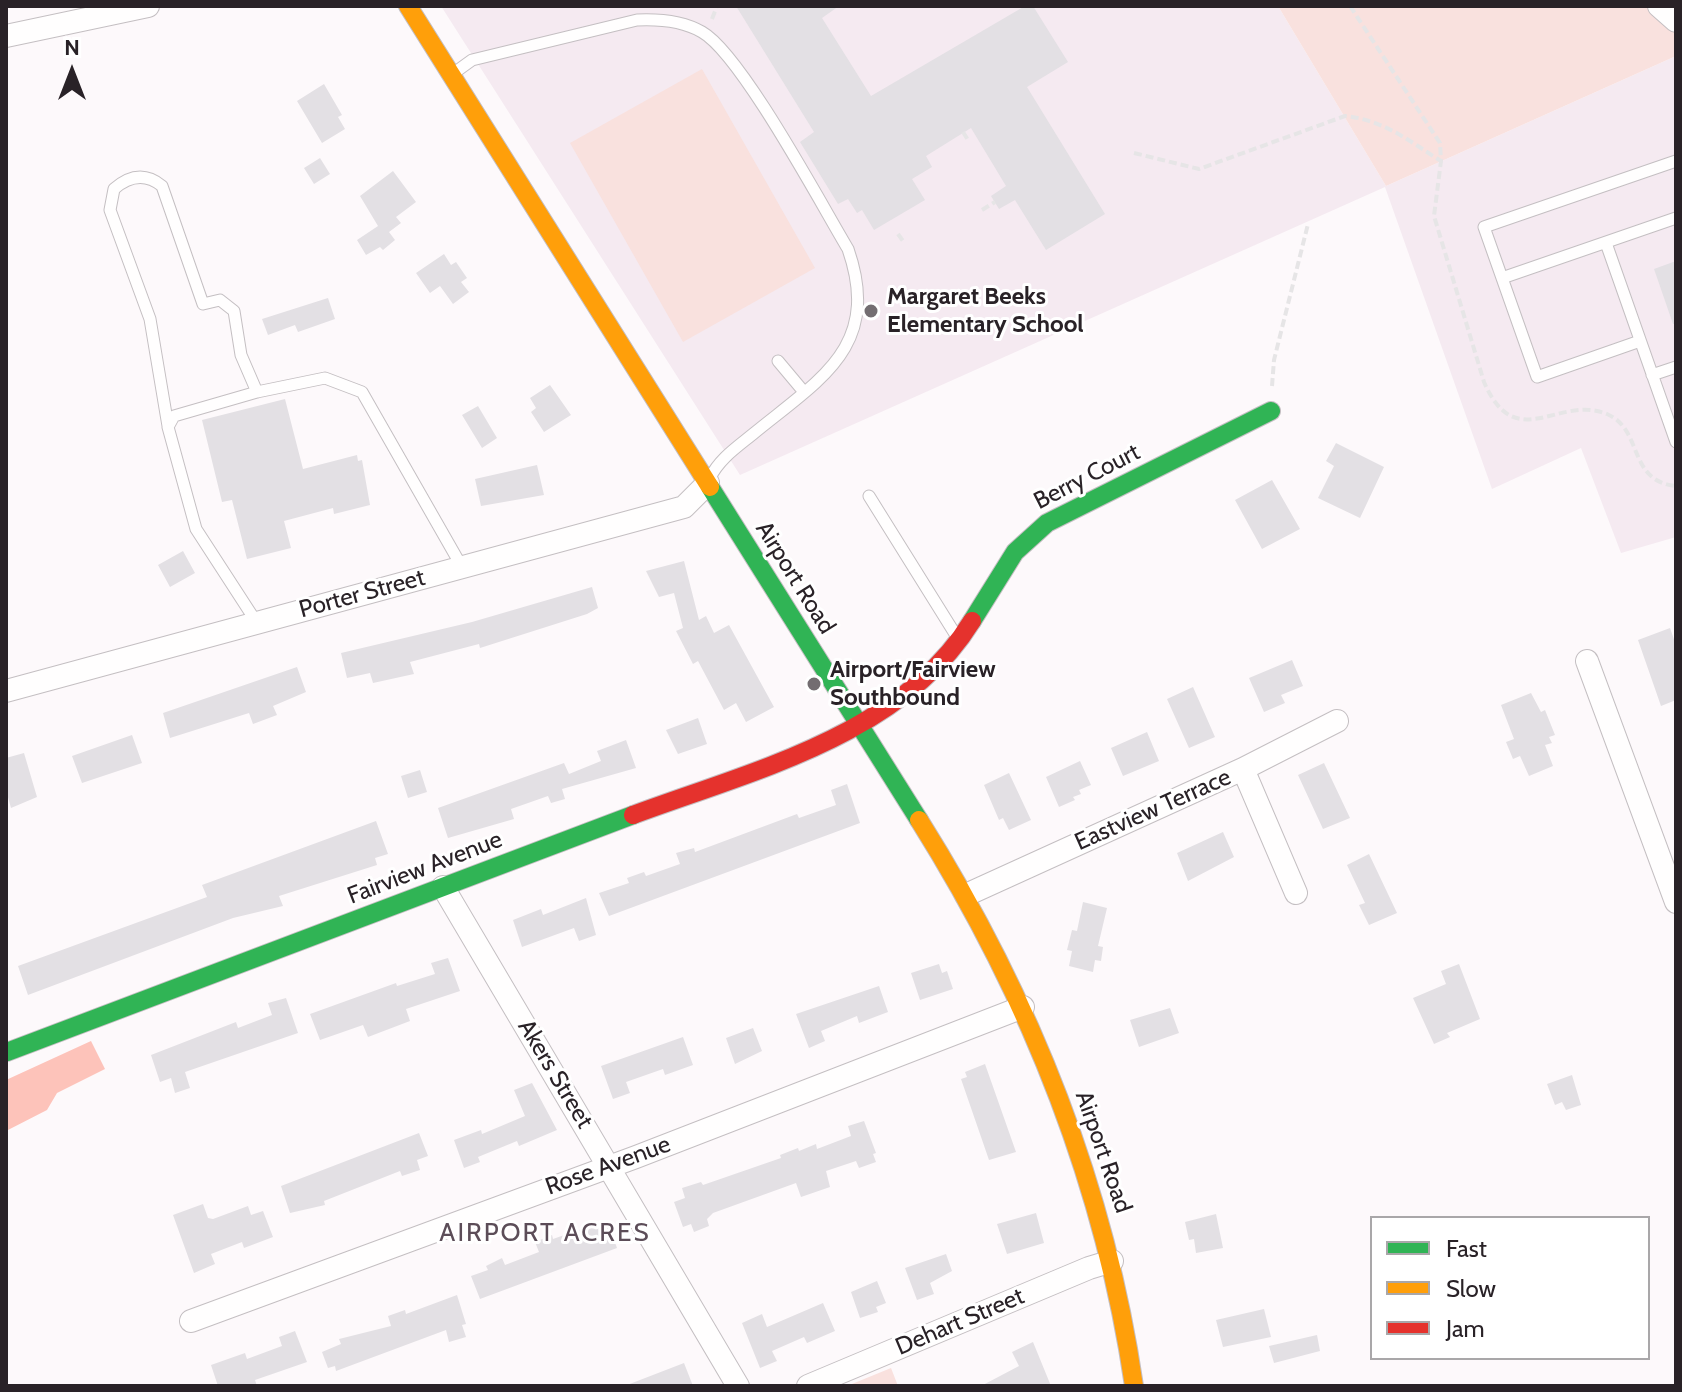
<!DOCTYPE html>
<html>
<head>
<meta charset="utf-8">
<style>
  body { margin:0 }
  #map { position:relative; width:1682px; height:1392px; overflow:hidden; background:#fdf9fb; font-family:Cabin,sans-serif }
  canvas { display:block }
  .frame { position:absolute; inset:0; border:8px solid #292227; pointer-events:none }
  .legend { position:absolute; left:1370px; top:1216px; width:280px; height:144px; box-sizing:border-box; background:#fff; border:2px solid #a9a7a9; margin:0; padding:10px 14px; list-style:none; font-size:24px; color:#292227 }
  .legend li { display:flex; align-items:center; gap:16px; height:40px }
  .legend b { width:40px; border:2px solid #a9a7a9 }
  .north { position:absolute; left:32px; top:32px; width:80px; height:80px; -webkit-text-stroke:6px #fff; paint-order:stroke; rotate:0deg; font-size:22px; font-weight:700; line-height:32px; text-align:center; color:#292227 }
  .north::after { content:''; display:block; margin:auto; width:28px; height:36px; background:#292227; clip-path:polygon(50% 0,100% 100%,50% 72%,0 100%) }
</style>
</head>
<body>
<div id="map">
<canvas width="1682" height="1392"></canvas>
<div class="frame"></div>
<ul class="legend">
<li><b style="height:10px;background:#30b455"></b>Fast</li>
<li><b style="height:10px;background:#ff9f0a"></b>Slow</li>
<li><b style="height:10px;background:#e5322d"></b>Jam</li>
</ul>
<div class="north">N</div>
</div>
<script>
const g = document.querySelector('canvas').getContext('2d');
g.lineJoin = 'round';
function fillPath(path, color) { g.fillStyle = color; g.fill(path, 'evenodd'); }
function strokePath(path, color, width, dash) { g.strokeStyle = color; g.lineWidth = width; g.lineCap = dash ? 'butt' : 'round'; g.setLineDash(dash || []); g.stroke(path); }
function drawText(font, color, halo, rows, align = 'center') {
  g.font = font + ' Cabin,sans-serif'; g.lineWidth = 6; g.setLineDash([]); g.textBaseline = 'middle'; g.strokeStyle = halo; g.fillStyle = color; for (const [text, x, y, turn = 0] of rows) {
    g.save(); g.translate(x, y); g.rotate((+turn || 0) * Math.PI / 180); g.textAlign = isNaN(turn) ? turn : align; if (halo) g.strokeText(text, 0, 0); g.fillText(text, 0, 0); g.restore();
  }
}
fillPath(new Path2D(`
  M441,6H1278L1386,186L1676,56V537L1621,553L1581,448L1492,489L1385,187L740,475Z`), '#f5eaf1');
fillPath(new Path2D(`
  M1278,6H1676V56L1386,186Z
  M702,69L815,268L683,342L570,143Z
  M891,1368L898,1386H847Z`), '#f9e1de');
fillPath(new Path2D(`
  M91,1041L105,1069L57,1093L47,1110L6,1131V1080Z`), '#fdc3ba');
fillPath(new Path2D(`
  M736,6H839L822,18L871,96L1025,6H1033L1068,62L1027,87L1105,214L1046,250L1015,200L999,209L991,196L1006,186L971,128L926,156L932,167L912,179L925,200L874,230L862,210L857,213L848,199L838,204L800,142L814,132Z
  M324,84L342,115L338,117L345,129L322,143L297,101Z
  M320,158L330,174L314,184L304,168Z
  M393,171L416,202L396,217L401,223L389,232L395,240L383,250L380,247L366,255L357,240L378,226L360,196Z
  M444,254L451,265L456,262L467,278L461,282L469,292L453,304L440,286L430,293L416,273Z
  M1676,261V324H1673L1654,269Z
  M328,298L335,319L298,332L295,325L268,335L262,319Z
  M550,385L571,415L544,432L531,412L536,408L530,398Z
  M285,399L303,469L357,455L358,461L362,460L370,505L334,514L333,508L284,521L291,548L247,559L232,500L222,502L202,420Z
  M478,406L497,438L482,448L462,415Z
  M1336,443L1384,467L1360,518L1318,498L1334,466L1326,461Z
  M537,465L544,495L481,506L475,479Z
  M1272,480L1300,529L1262,549L1235,500Z
  M183,551L195,573L170,587L158,565Z
  M684,561L699,620L706,616L714,633L729,625L774,707L746,722L736,703L724,710L698,661L693,664L676,631L683,628L674,593L659,597L646,571Z
  M592,587L598,608L587,614L480,648L479,644L410,662L414,674L373,683L370,673L347,678L341,653L472,622Z
  M1670,628L1676,645V700L1661,706L1638,640Z
  M1292,660L1303,686L1281,695L1285,703L1264,712L1249,678Z
  M297,667L306,692L273,706L277,715L253,724L249,713L170,738L163,713Z
  M1193,687L1215,737L1189,748L1167,699Z
  M1531,693L1541,712L1545,710L1555,735L1549,737L1552,743L1545,745L1553,766L1529,776L1520,756L1513,759L1506,742L1514,739L1501,705Z
  M698,718L707,744L678,754L666,730Z
  M1147,732L1159,761L1123,776L1111,748Z
  M132,735L142,763L82,783L72,756Z
  M626,740L636,768L562,789L565,799L551,803L548,796L511,809L514,819L448,838L438,808L564,763L569,774L601,761L597,751Z
  M24,753L37,797L11,808L6,790V758Z
  M1080,761L1091,785L1079,790L1081,794L1073,797L1075,800L1059,807L1046,777Z
  M1324,763L1350,818L1323,829L1298,775Z
  M420,770L427,792L408,798L401,776Z
  M1009,773L1031,820L1009,830L1003,818L999,820L984,785Z
  M847,784L860,823L609,916L599,893L629,883L627,878L644,872L646,876L680,864L676,853L694,848L695,852L797,814L799,818L836,805L831,790Z
  M376,821L388,854L375,858L377,865L279,896L283,906L233,918L28,995L18,966L207,897L202,885Z
  M1223,832L1234,857L1188,881L1177,853Z
  M1369,854L1397,913L1369,925L1359,905L1365,903L1347,865Z
  M586,898L596,935L579,941L574,928L522,947L513,920L541,909L543,915Z
  M1083,902L1107,908L1098,946L1103,947L1101,961L1095,960L1093,972L1069,966L1072,951L1067,950L1072,930L1077,931Z
  M448,958L460,991L406,1009L410,1021L368,1037L363,1025L320,1040L310,1014L396,983L397,986L435,974L431,963Z
  M939,964L942,973L947,971L953,989L920,1000L911,973Z
  M1459,964L1480,1019L1447,1033L1450,1037L1434,1044L1413,998L1446,984L1441,971Z
  M879,986L888,1012L859,1023L857,1016L821,1031L825,1041L809,1048L796,1014Z
  M286,998L298,1033L185,1072L190,1088L175,1093L171,1078L160,1082L151,1055L236,1022L238,1028L272,1015L268,1003Z
  M1170,1008L1179,1033L1139,1047L1130,1020Z
  M753,1028L762,1051L735,1064L726,1038Z
  M683,1037L693,1065L665,1075L663,1069L626,1082L630,1093L613,1099L601,1066Z
  M985,1064L1016,1152L989,1160L961,1079L967,1077L965,1072Z
  M1572,1075L1581,1105L1566,1110L1562,1102L1555,1105L1547,1084Z
  M532,1083L557,1130L519,1146L517,1141L478,1157L480,1162L464,1168L454,1140L481,1130L482,1134L525,1116L514,1090Z
  M864,1121L876,1153L873,1154L876,1162L859,1168L856,1161L826,1171L830,1187L801,1197L796,1183L713,1213L707,1219L709,1226L694,1232L691,1224L683,1227L674,1202L685,1198L682,1188L701,1182L703,1185L781,1158L780,1155L798,1148L799,1151L816,1144L817,1149L851,1136L848,1126Z
  M419,1133L428,1156L417,1160L420,1170L402,1176L400,1171L324,1201L325,1205L290,1213L281,1186Z
  M203,1204L208,1218L213,1219L248,1206L251,1215L263,1211L273,1237L244,1248L242,1242L211,1254L215,1264L194,1273L173,1215Z
  M1036,1213L1044,1243L1007,1254L997,1224Z
  M1216,1214L1223,1248L1196,1253L1194,1239L1189,1240L1185,1222Z
  M607,1220L617,1248L480,1299L471,1276L488,1270L486,1266L502,1258L505,1265L539,1252L535,1242L552,1235L553,1239Z
  M946,1254L952,1271L930,1283L934,1294L917,1300L905,1268Z
  M877,1281L886,1303L876,1307L878,1312L860,1318L851,1292Z
  M457,1295L466,1324L462,1325L466,1337L449,1342L446,1330L336,1371L335,1366L328,1368L322,1352L341,1344L339,1339L391,1326L388,1316L405,1310L406,1314Z
  M823,1303L835,1331L807,1343L804,1337L772,1351L777,1361L760,1368L742,1323L762,1314L767,1327Z
  M1264,1309L1271,1337L1223,1347L1216,1320Z
  M295,1331L307,1362L255,1380L257,1386H218L211,1365L245,1353L247,1359L282,1346L279,1337Z
  M1317,1335L1320,1351L1274,1363L1269,1346Z
  M1033,1342L1051,1386H981L1019,1366L1012,1352Z
  M684,1363L693,1386H627V1385Z`), '#e3e0e4');
const lane = new Path2D(`
  M454,73L472,60L637,20C659,19 683,21 702,32C741,54 821,204 848,249C882,347 820,379 753,434C737,447 719,459 710,478
  M1606,243L1676,442
  M1502,278L1676,218
  M1640,341L1537,377L1484,227L1676,161
  M778,361L804,392
  M1652,375L1676,367
  M168,426L150,319L110,210L114,189C130,175 146,173 162,186L203,304L220,300L234,311L241,355L257,392
  M869,496L957,637
  M257,623L196,529L168,427L174,416L257,392L325,378L362,392L462,567`);
const street = new Path2D(`
  M1659,6L1676,21
  M6,36L148,6
  M1587,661L1676,902
  M6,691L684,507L708,483
  M1243,769L1296,893
  M443,887L738,1386
  M966,895L1243,769L1337,721
  M191,1321L636,1157L1023,1007
  M808,1386L1089,1268L1112,1261`);
const fast = new Path2D(`
  M710,487L919,820
  M972,621L1015,552L1047,523L1271,411
  M7,1052L633,815`);
const slow = new Path2D(`
  M408,6L710,487
  M919,820C1029,995 1104,1181 1134,1386`);
const jam = new Path2D(`
  M633,815C751,771 901,736 972,621`);
strokePath(lane, '#c4bfc2', 13);
strokePath(street, '#c4bfc2', 24);
strokePath(fast, '#c4bfc2', 20);
strokePath(slow, '#c4bfc2', 20);
strokePath(jam, '#c4bfc2', 20);
strokePath(new Path2D(`
  M1350,6L1440,143L1441,161L1434,216L1484,382C1516,456 1558,394 1607,414C1644,430 1627,481 1676,486
  M712,19L717,6
  M963,132L968,140
  M1134,153L1199,169L1345,116C1384,120 1409,141 1441,161
  M982,210L995,202
  M898,234L903,241
  M1272,386L1274,360L1308,224`), '#e6e5e6', 4, [8, 4]);
strokePath(lane, '#fffefe', 11);
strokePath(street, '#fffefe', 22);
strokePath(fast, '#30b455', 18);
strokePath(slow, '#ff9f0a', 18);
strokePath(jam, '#e5322d', 18);
for (const [x, y, r, color] of [
  [871,311,8,"#736d71"],
  [814,684,8,"#736d71"]
]) { const dot = new Path2D(); dot.arc(x, y, r, 0, 2 * Math.PI); g.fillStyle = color; g.fill(dot); strokePath(dot, '#fff', 3); }
drawText('bold 24px', '#292227', '#fff', [
  ["Margaret Beeks",887,297],
  ["Elementary School",887,325],
  ["Airport/Fairview",830,670],
  ["Southbound",830,698]
], 'left');
drawText('24px', '#292227', '#fff', [
  ["Berry Court",1087,477,-27],
  ["Airport Road",795,578,58],
  ["Porter Street",362,594,-15],
  ["Eastview Terrace",1153,810,-24],
  ["Fairview Avenue",425,868,-21],
  ["Akers Street",555,1074,59],
  ["Airport Road",1103,1152,71],
  ["Rose Avenue",608,1166,-20],
  ["Dehart Street",960,1322,-23]
]);
g.letterSpacing = '2px';
drawText('26px', '#5c4d58', '#fff', [
  ["AIRPORT ACRES",545,1233]
]);
g.letterSpacing = '0px';
</script>
</body>
</html>
